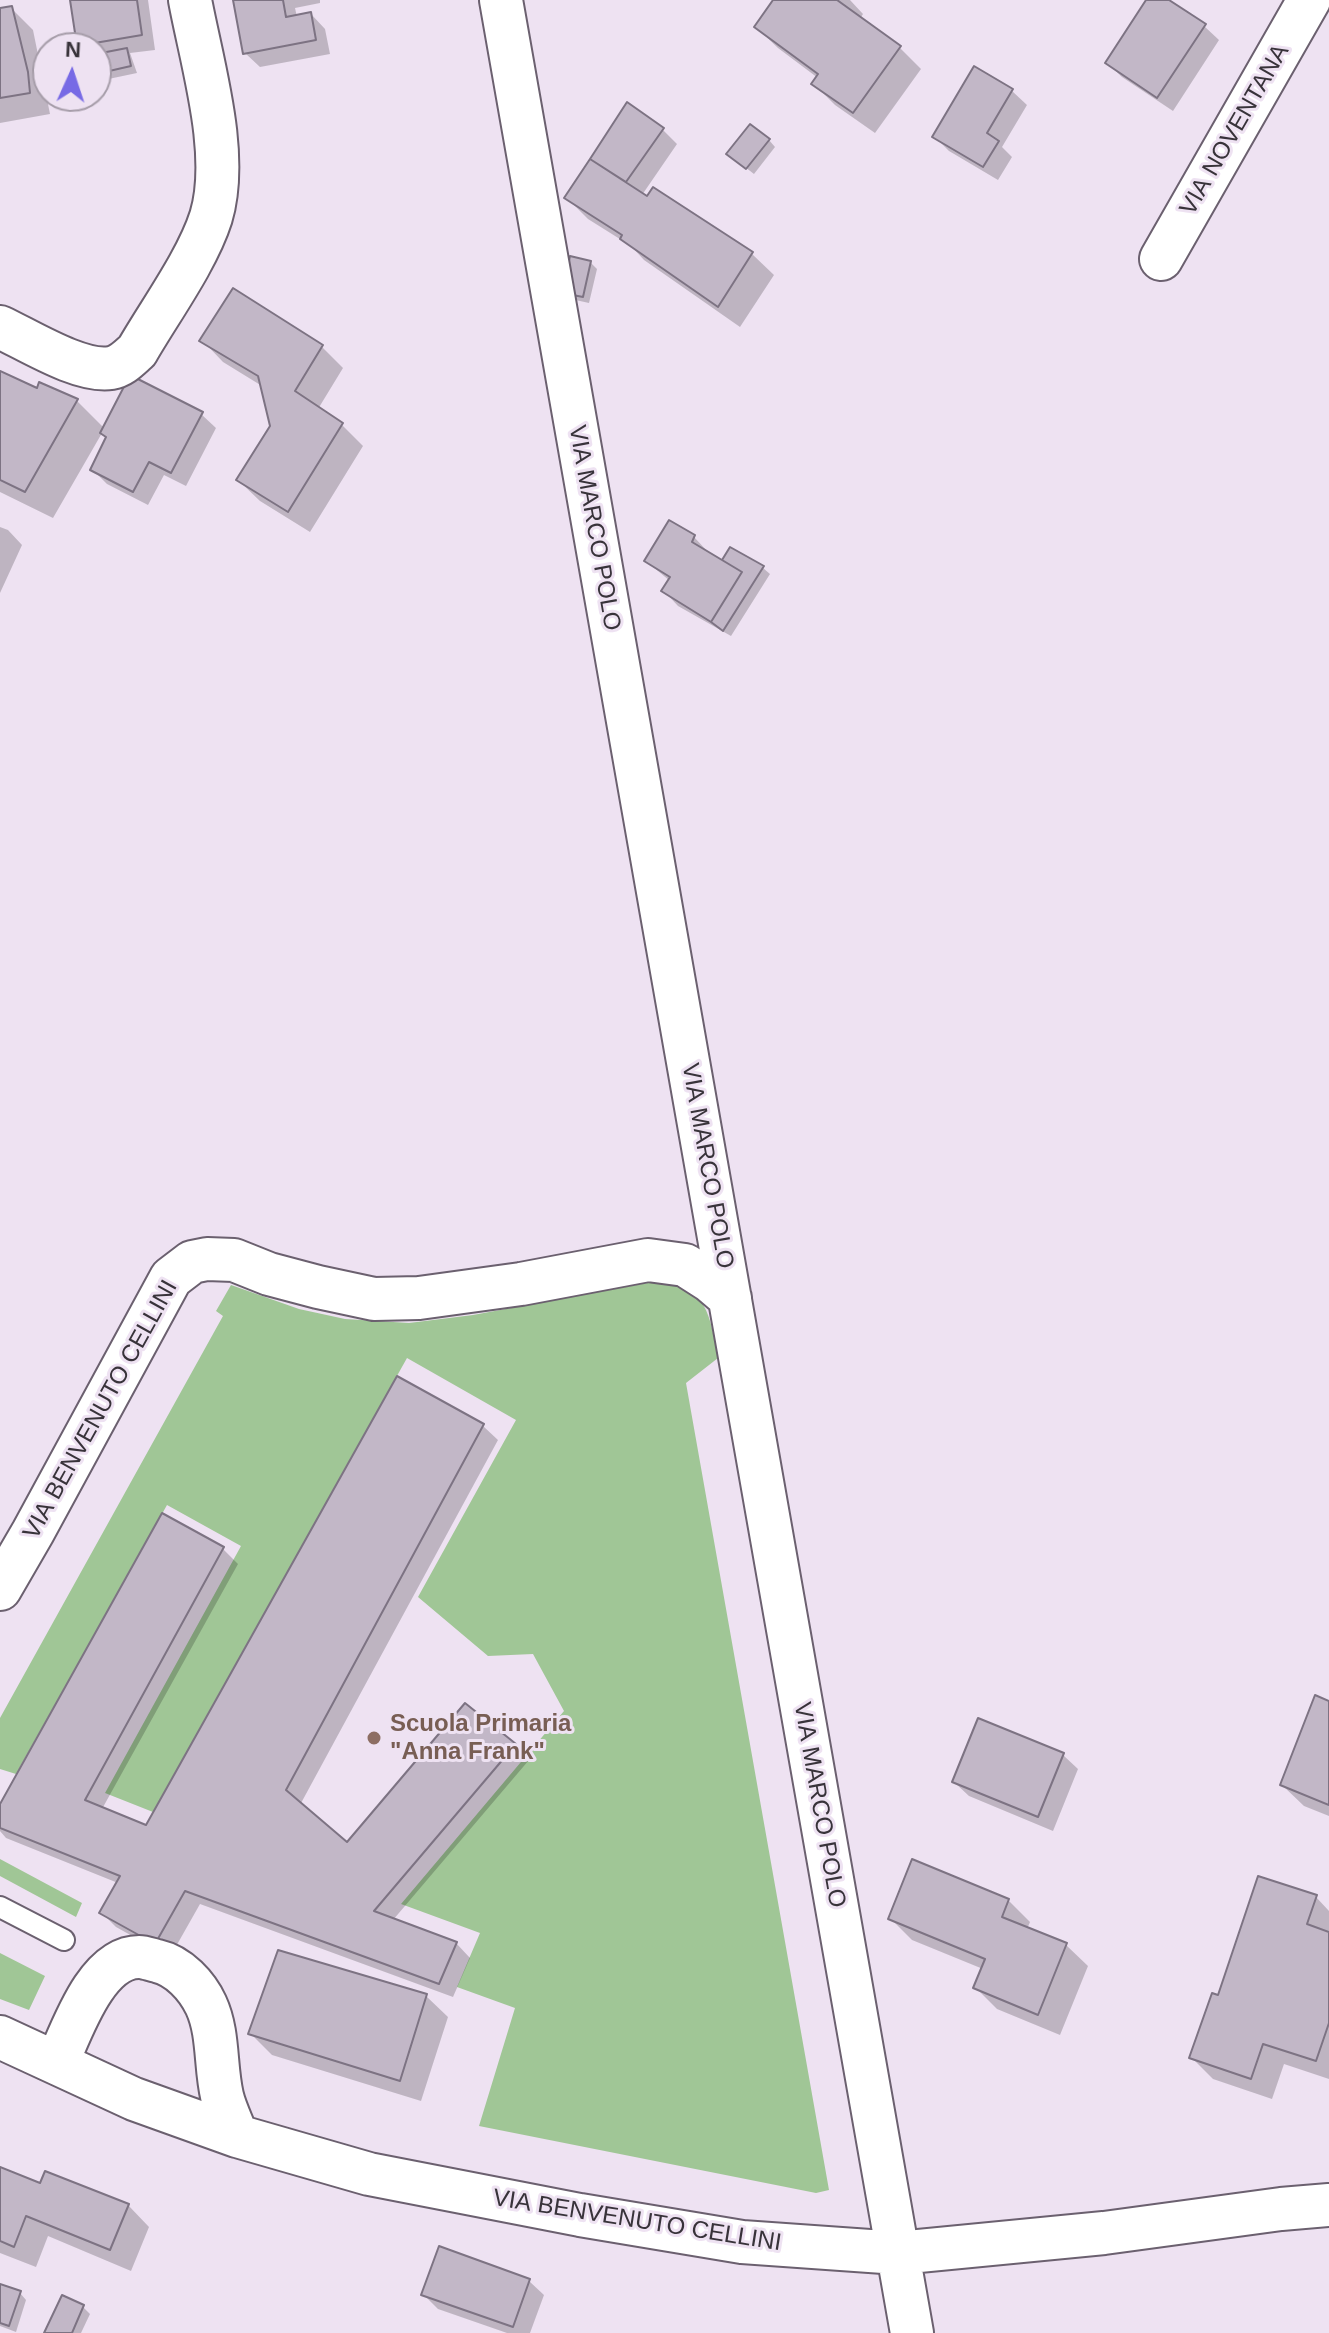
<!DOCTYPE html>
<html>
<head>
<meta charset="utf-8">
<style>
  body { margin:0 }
  #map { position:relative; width:1329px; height:2333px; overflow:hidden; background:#eee2f2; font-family:Arial,sans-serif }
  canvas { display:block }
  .north { position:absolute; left:32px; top:32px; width:80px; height:80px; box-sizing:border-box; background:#eee2f2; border:2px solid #a59ca8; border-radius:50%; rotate:3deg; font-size:22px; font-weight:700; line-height:32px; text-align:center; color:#38333a }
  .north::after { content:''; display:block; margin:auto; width:28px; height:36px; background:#776ae5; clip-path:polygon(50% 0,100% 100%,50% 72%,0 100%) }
</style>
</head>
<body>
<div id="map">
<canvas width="1329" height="2333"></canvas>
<div class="north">N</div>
</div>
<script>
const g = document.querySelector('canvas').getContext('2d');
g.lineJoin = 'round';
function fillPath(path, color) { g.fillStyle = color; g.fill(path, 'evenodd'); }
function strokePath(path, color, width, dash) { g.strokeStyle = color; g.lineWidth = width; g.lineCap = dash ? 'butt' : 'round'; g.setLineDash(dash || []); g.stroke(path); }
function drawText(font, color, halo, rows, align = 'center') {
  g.font = font + ' Arial,sans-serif'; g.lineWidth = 6; g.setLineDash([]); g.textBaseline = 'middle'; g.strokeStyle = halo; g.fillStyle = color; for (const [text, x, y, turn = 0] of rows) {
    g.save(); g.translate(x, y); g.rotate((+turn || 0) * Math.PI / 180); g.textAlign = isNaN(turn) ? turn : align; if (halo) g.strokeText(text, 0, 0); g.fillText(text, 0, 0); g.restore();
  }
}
fillPath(new Path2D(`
  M658,1281C708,1286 710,1316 718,1358L686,1383L829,2190L816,2193L479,2126L515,2008L457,1987L480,1933L401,1904L564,1711L533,1654L488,1656L418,1597L516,1420L407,1358L153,1812L105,1793L241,1546L167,1505L16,1774L0,1769V1718L223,1316L216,1311L231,1285L299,1309L345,1319L409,1323L473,1315Z
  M0,1859L82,1903L76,1917L0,1876Z
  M0,1953L45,1976L29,2010L0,1999Z`), '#a0c696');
fillPath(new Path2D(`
  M72,0H148L155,50L130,53L137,73L99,81L96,77V48H82L79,45Z
  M235,0H320V3L295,8L297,17L311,14L325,29L330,54L260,67L245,53Z
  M775,0H850L863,14L860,19L900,48L921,69L875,133L835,105L814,84L818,78L778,48L756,27Z
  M1148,0H1165L1204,26L1219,40L1173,111L1122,77L1107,63Z
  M11,8L33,30L50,114L0,123V10Z
  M975,68L1012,91L1027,105L1002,147L1012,157L998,180L949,151L934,136Z
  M627,105L662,129L677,144L642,195L648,199L654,190L752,254L774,275L740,327L644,260L631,246L588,219L567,198Z
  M769,140L775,147L754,174L736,160Z
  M590,262L597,269L589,303L571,299Z
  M202,340L321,346L343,368L318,409L341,424L363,446L310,532L260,501L238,480L272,426L262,386L223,362Z
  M0,373L38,391L40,385L77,401L104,428L201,414L216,428L186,486L164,475L148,505L107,484L92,469L108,438L102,433L53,518L0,492Z
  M0,527L8,530L22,545L0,593Z
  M694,537L708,552L707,553L723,563L763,568L770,574L731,636L678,606L664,591L670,581L646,561Z
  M398,1379L483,1426L498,1440L300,1805L348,1845L514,1746L529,1760L393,1920L456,1943L470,1958L453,1997L200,1904L170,1957L116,1927L101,1912L118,1883L6,1838L0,1831V1809L163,1516L223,1549L238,1564L102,1809L146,1827Z
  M1329,1703V1816L1304,1806L1282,1785Z
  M1063,1755L1078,1769L1053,1831L969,1796L954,1782Z
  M1316,1897L1329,1911V2079L1284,2064L1272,2099L1213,2079L1192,2058L1219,1997Z
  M1008,1900L1030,1922L1027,1929L1066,1945L1088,1966L1060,2035L997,2009L975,1987L983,1969L912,1940L890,1918Z
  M426,1996L448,2017L421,2101L272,2055L250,2033Z
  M0,2169L41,2186L128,2205L149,2227L131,2271L48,2236L36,2267L0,2253Z
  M529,2281L544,2295L530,2333H507L438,2309L423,2294Z
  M0,2286L20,2293L26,2300L16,2332L0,2326Z
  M83,2307L90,2314L81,2333H46Z`), '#0003');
const building = new Path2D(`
  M70,0H137L142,35L77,46Z
  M233,0H283L286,17L311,12L316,40L243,54Z
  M773,0H837L901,46L853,113L811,84L818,74L754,27Z
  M1146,0H1169L1206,24L1157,98L1105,63Z
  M12,6L28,72L30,93L0,98V8Z
  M127,48L131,66L96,74V54Z
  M974,66L1013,89L987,133L999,141L983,167L932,137Z
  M627,102L664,128L626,182L590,159Z
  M750,124L770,139L746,169L726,154Z
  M590,159L647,196L653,187L753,252L718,307L620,239L622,235L564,198Z
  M570,256L591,261L583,297L562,293Z
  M233,288L323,345L295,391L343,423L288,512L236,480L270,426L258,376L199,341Z
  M0,371L37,388L39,382L78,399L25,492L0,480Z
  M130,375L203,412L171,473L149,462L133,492L90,470L106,437L100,433Z
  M669,520L695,535L692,542L742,572L711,622L661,591L670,577L644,561Z
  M730,547L764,566L723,631L711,622L742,572L722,560Z
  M397,1376L484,1424L286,1790L347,1842L465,1703L516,1744L374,1911L457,1942L439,1984L185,1891L155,1944L99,1913L120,1876L0,1828V1804L162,1513L224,1547L85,1800L146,1825Z
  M1315,1695L1329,1701V1805L1280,1785Z
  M978,1718L1064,1753L1038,1817L952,1782Z
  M912,1859L1009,1899L1002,1917L1067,1943L1038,2015L973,1988L985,1959L888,1919Z
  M1258,1876L1317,1895L1307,1924L1329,1932V2023L1316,2061L1263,2044L1251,2079L1189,2058L1212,1993L1218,1995Z
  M278,1950L427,1994L400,2081L248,2034Z
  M0,2167L40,2183L45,2171L129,2204L110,2250L26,2216L14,2247L0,2241Z
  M439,2246L530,2279L513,2327L421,2295Z
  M0,2284L21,2291L9,2326L0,2323Z
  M62,2295L84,2305L72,2333H44Z`);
fillPath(building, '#c2b7c7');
strokePath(building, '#7d7383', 2);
const lane = new Path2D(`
  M0,1907L64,1940`);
const street = new Path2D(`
  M501,0L912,2333
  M1161,259L1309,0
  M0,327C28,340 80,373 111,368C122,366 129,358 137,351C160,311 197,261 211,217C230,154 202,64 190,0
  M0,1589L33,1532L171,1278L192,1262L207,1259L234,1260L269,1274L318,1287L374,1299L419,1298L521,1284L648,1260L685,1265L710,1281L730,1298
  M0,2037L134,2099L237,2136L369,2174L580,2215L742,2242L898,2253L1104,2233L1281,2209L1329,2205
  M57,2063C72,2030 96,1957 139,1957C145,1957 152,1960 157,1961C179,1966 197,1986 206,2005C219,2033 215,2066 222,2096C225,2109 232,2123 237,2136`);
strokePath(lane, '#6b606f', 24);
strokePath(street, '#6b606f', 46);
strokePath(lane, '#fff', 20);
strokePath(street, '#fff', 42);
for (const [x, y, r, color] of [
  [374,1738,8,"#8d6e63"]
]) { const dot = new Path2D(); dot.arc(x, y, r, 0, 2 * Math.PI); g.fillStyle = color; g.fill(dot); strokePath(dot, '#eee2f2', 3); }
drawText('24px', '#38333a', '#eee2f2', [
  ["VIA NOVENTANA",1235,130,-60],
  ["VIA MARCO POLO",594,528,80],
  ["VIA MARCO POLO",707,1166,80],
  ["VIA BENVENUTO CELLINI",101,1410,-61],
  ["VIA MARCO POLO",819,1805,80],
  ["VIA BENVENUTO CELLINI",637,2221,9]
]);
drawText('bold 24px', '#785e54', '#eee2f2', [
  ["Scuola Primaria",390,1724],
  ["\"Anna Frank\"",390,1752]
], 'left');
</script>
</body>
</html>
